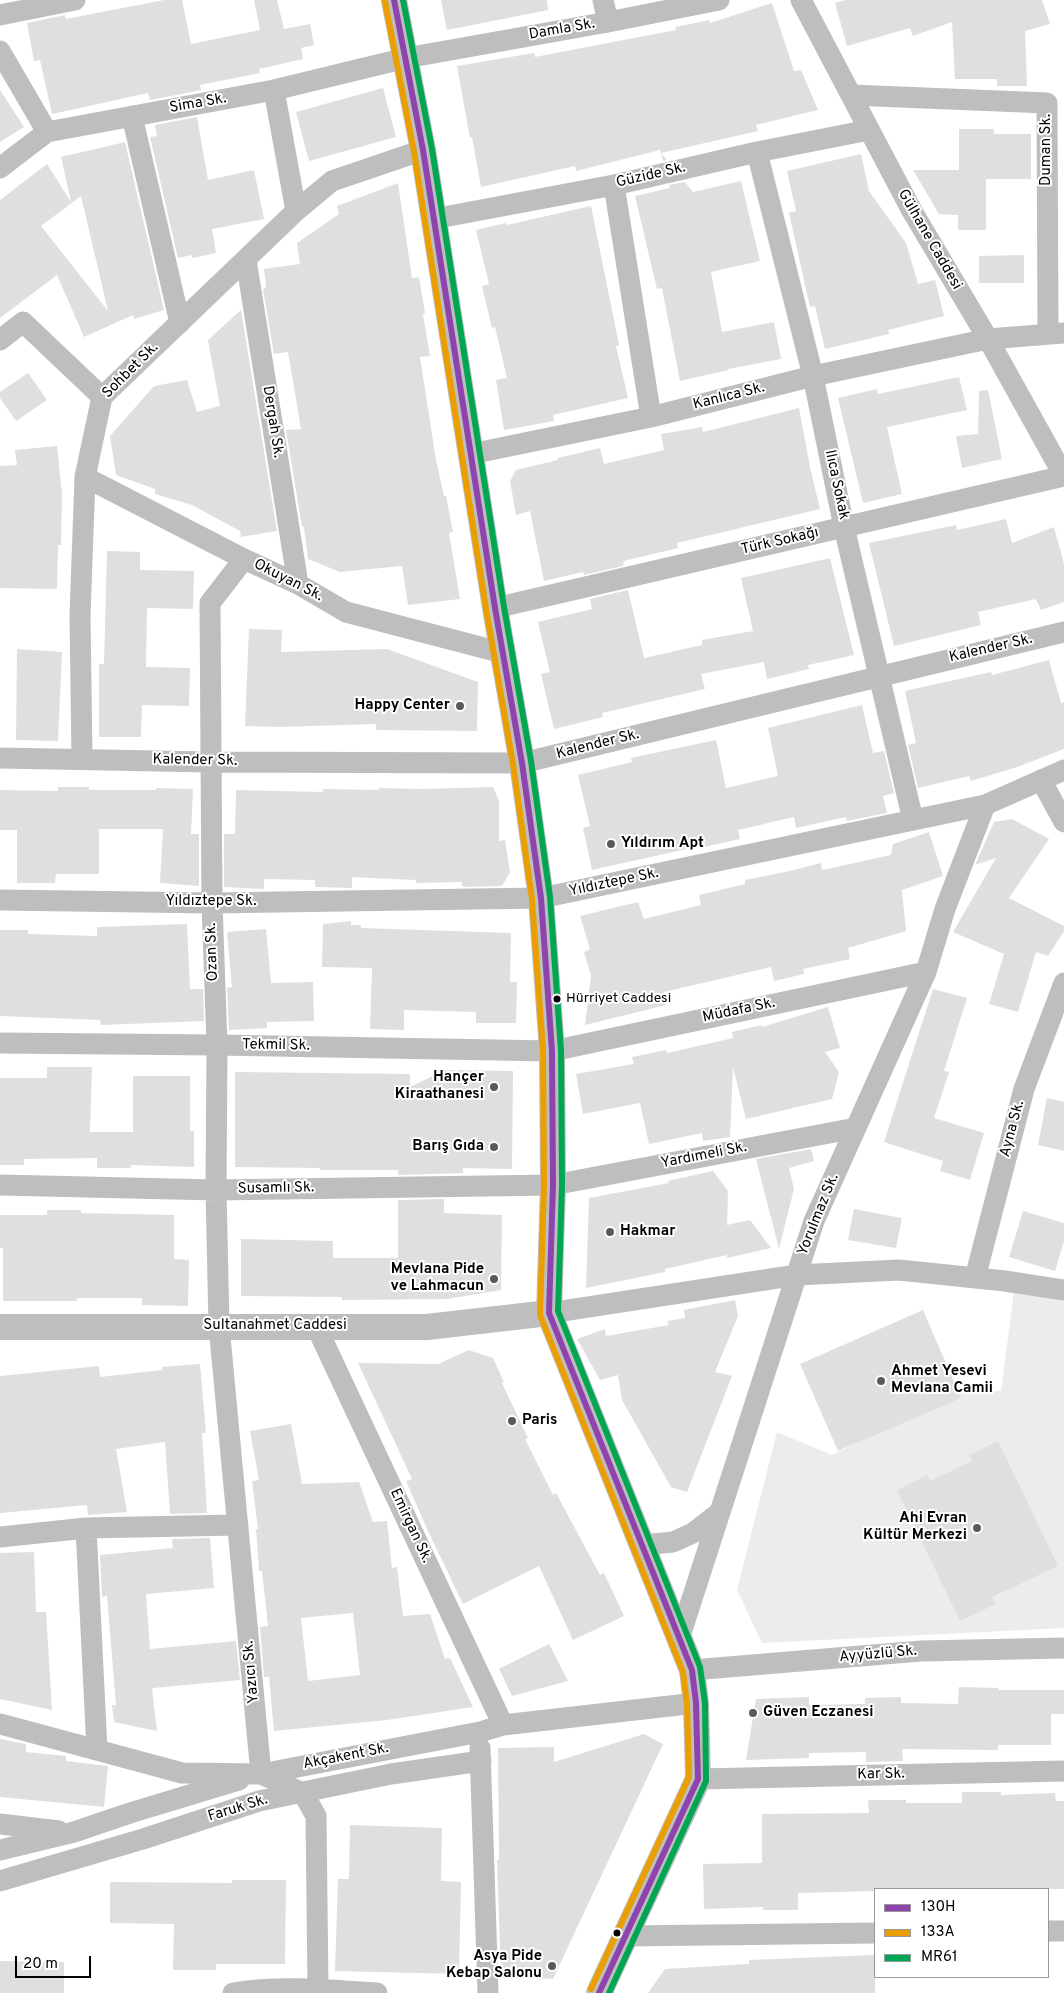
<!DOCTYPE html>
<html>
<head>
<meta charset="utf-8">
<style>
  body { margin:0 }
  #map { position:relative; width:1064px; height:1993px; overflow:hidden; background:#fff; font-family:Overpass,sans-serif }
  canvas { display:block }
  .legend { position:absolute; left:874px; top:1888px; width:175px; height:90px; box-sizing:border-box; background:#fff; border:1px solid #999; margin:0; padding:6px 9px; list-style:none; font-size:15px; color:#000 }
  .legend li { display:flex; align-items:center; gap:10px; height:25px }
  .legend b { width:25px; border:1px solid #999 }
  .scale { position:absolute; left:15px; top:1956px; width:76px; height:22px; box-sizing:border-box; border:2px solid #000; border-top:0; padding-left:6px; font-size:15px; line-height:18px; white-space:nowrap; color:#000; -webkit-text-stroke:4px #fff; paint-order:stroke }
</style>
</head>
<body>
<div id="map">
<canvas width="1064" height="1993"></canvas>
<ul class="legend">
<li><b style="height:6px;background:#8e44ad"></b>130H</li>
<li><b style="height:6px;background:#eb9e00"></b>133A</li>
<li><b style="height:6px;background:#00a651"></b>MR61</li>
</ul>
<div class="scale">20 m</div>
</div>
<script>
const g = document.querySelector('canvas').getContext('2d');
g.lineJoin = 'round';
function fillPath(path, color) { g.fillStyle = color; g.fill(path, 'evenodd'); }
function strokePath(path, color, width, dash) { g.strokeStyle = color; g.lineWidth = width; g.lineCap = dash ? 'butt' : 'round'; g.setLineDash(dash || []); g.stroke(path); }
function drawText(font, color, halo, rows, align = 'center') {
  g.font = font + ' Overpass,sans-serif'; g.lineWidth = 4; g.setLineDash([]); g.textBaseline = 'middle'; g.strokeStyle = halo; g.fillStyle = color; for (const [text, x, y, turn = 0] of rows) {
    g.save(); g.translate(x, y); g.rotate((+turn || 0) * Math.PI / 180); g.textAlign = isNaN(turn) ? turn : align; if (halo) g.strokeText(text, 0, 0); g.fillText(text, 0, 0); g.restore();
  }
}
fillPath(new Path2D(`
  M1014,1291L1064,1299V1628L762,1643L737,1590L777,1432L832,1455L967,1390L1001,1391Z`), '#ececec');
fillPath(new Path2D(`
  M164,0H182L191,44L260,30L254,0H277L284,29L310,24L314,45L301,48L303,59L259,69L260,73L200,85L201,90L192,92L150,100L148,93L52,114L40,60L34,61L27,23L65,15L66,19Z
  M441,0H547L548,10L447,30Z
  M845,0H1042L1050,24L1025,31L1027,86H997V79H955L952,22L913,36L910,28L847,46L835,3Z
  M772,3L794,71L801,70L818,110L756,125L758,131L661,153L667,160L663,161L660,150L576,171L575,166L481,187L472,137L470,138L457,66L534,53L535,57L676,30L675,27L709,20L710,23Z
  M383,88L396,137L309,161L296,112Z
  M0,90L24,127L0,142Z
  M197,117L208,180L254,170L264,219L212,229L216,253L192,258V255L178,258L150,137L157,136L155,125Z
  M959,129H994V134H1031V179H986V230H958V215L939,214L913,170H959Z
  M125,142L164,310L134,319L133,315L84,337L57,275L0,318V200L47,164L71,202L61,157ZM81,196L108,311L41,226Z
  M861,154L869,191L906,243L918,284L935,280L944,316L888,330L889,334L825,349L815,306L810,307L789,213L796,211L787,171Z
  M741,181L760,261L711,272L722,332L774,322L781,359L728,369V370L680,381L662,288L657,289L635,196L670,188L669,185L685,182L693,192Z
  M398,183L412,278L419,277L425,313L423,314L430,356L420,357L436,460L444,496H446L453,532L449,533L460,599L408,605L402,566L340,572L308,559L304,527H302L286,430L301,429L288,352L274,354L263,290L266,287L264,269L300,264L297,243L339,214L337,206Z
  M591,206L619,345L616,346L628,398L553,415L554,421L504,430L496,380L507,378L495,327L492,328L482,286L489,284L476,230L506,223L507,225Z
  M1024,255V283H979V256Z
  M241,310L277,531L241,537L240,531L192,505L155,494V489L116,475L110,436L154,386L187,380L197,412L220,406L208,340Z
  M28,373L47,400L16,421L0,398V392Z
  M959,377L967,410L887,427L902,494L863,503L838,398L877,389L878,394Z
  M988,390L1002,459L962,468L956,436L978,434L979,391Z
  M799,408L810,467L820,509L677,543L678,548L624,561L623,566L584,575L583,572L544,581L530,511L516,515L510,481L516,470L558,460V458L600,448L604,464L664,450L661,434L702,427L703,432Z
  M57,446L62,494L61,545H58L57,589L0,588V466L17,465L15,450Z
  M1006,519L1012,543L1054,527L1064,564V602L1041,610L1036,599L978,612L981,625L894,646L869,543L956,525L957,530Z
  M107,551L140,552V570L194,571L193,609L147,608L146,667L190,668L189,706L142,705L141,737H99V664H104Z
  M830,558L854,655L808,665L809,669L767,679L764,662L701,674L705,689L602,713L603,717L554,729L541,674L550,672L538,622L592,609L590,599L628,590L644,658L702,645V640L753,631L741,578Z
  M249,629L282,630L281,652L387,649L478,682L477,731L376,730V724L279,727L245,726Z
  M17,649L62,652L58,741L16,740Z
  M1049,660L1061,703L1064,702V749L1017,767L971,781L969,776L918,788L908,745L916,743L905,691L991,672L992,675Z
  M862,705L873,753L884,751L894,793L883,796L887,813L847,821L846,817L796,828L794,817L738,830L740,839L700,848V846L592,870L583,828L590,826L578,775L632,762L631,758L716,740L726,788L778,776L768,728Z
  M58,787H89V790H156V788L193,789L191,834H199V886L160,883L163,829H99V874H56L55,883H17V830H0V790L58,791Z
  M493,787L499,801V841L505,840L510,872L502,886L465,887L462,886V882L416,883V880L352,877V888L315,887V880L264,879V889L224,887V834H235L236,790L323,792V789L379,790V788L422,789Z
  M1012,819L1049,839L1009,898L1064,926V931L1048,956L1036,952L1018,1012L989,1004L1004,954L953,932L996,858L975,865L994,822Z
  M929,832L943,876L902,890L906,931L848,948L850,959L803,969L804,974L774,981L771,967L664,992L666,1005L585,1025L591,976L584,952L590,949L580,916L638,902L644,919L701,905L699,895L745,884V880L790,871L821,863L822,870L891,855L893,844Z
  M351,921V925H361V928L511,933L510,982H517L516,1023H476V1012L404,1010V1030L370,1029L372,968L322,967L323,924Z
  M187,924L190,989H203L204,1021L101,1025L100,1020L0,1016V930H28V934L97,936V927Z
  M266,929L271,983L313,982L314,1021L267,1022V1028L229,1030L227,988L232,987L227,932Z
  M933,989L967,998L944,1071L949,1072L934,1118L984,1133L970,1180L940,1171L943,1161L884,1142Z
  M828,1007L840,1048L825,1052L839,1072L832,1099L746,1119L733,1067L730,1137L703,1141L702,1133L649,1144L640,1103L583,1114L576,1074L634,1064L632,1057L666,1050L667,1053L733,1038L732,1032L762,1025V1027Z
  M47,1067H92L90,1132H133V1076H190V1131H194V1167L131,1165V1168H97V1158L24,1159V1165H0V1078H47Z
  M445,1070L513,1071L512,1169L463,1168V1173L398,1175V1170H320V1168L235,1167V1072L410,1074V1087Z
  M1047,1098L1064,1102V1151L1038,1145Z
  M811,1149L814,1161L789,1168L794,1189L779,1249L756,1159Z
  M713,1171L728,1191L727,1225L750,1220L771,1248L727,1258V1255L665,1269V1272L586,1288L589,1198L669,1183L668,1181Z
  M444,1199V1213L502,1215L501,1290L447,1299L342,1300V1297L241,1296V1239L333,1241V1258H398V1200Z
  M854,1209L902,1218L896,1248L848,1240Z
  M47,1210H81V1213L174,1215V1259L189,1260L188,1306L142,1305V1298H77V1301H3V1248H0V1215H47Z
  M1023,1211L1064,1223V1241L1055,1271L1009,1257Z
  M735,1300L738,1316L715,1372L732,1376L687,1492L671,1487L622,1400L618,1375L600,1380L577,1339L605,1329L606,1336L669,1325L667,1321L685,1318L684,1310Z
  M923,1310L961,1398L838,1451L800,1364Z
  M469,1350L493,1358L504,1382L502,1383L528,1438L525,1439L553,1495L556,1493L600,1575L604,1573L624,1616L573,1640L539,1566L463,1604L427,1529L406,1481L412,1479L358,1363L438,1364Z
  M200,1364L206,1433H202L207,1513L170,1514L165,1442L116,1449L127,1512L88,1515L87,1505L0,1513V1376L99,1366L100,1377L162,1370V1367Z
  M291,1424L302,1484L359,1482L373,1522L387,1521L392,1568L397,1567L403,1616L430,1614L445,1659L450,1658L473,1707L387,1720L274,1731L269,1677H264L260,1627L268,1626L262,1571H259L256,1529H258L252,1481L259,1480L250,1431ZM353,1613L360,1675L308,1681L301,1618Z
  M998,1441L1058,1566L992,1597L996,1604L960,1621L897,1490L927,1475L930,1481L972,1461L969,1455Z
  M210,1538L214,1588L146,1594L150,1649L236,1641L240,1680L153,1688L152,1689L157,1731L114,1722L112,1705H116L107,1596L102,1597L100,1555L173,1548L172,1539Z
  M34,1552L36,1612H46L52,1710L0,1699V1553Z
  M549,1644L568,1681L512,1696L499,1669Z
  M959,1687L999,1688L998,1690H1064V1714H1051V1745H998V1750L902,1749L903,1761L866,1762V1752L809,1753V1758L746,1760L756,1699L809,1697V1705L865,1704V1698L901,1697V1703L958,1704Z
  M644,1734L663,1744L553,1979L501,1977L497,1860H499L498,1748L554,1747V1762Z
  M0,1739L26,1744V1752L66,1756V1761L108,1766L104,1807L0,1797Z
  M962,1792H1001V1795L1055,1793L1056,1801H1064V1889H875V1891L798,1893V1910H763V1907L704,1909L703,1864L762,1863V1814L869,1813L868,1800H906V1803H962Z
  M350,1825L442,1828L441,1881L461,1882L459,1974L335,1971L338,1879H349Z
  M232,1880H286L285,1964H216V1970H173L174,1924L110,1923V1882L232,1883Z
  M875,1955V1993H648L665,1969L749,1964V1960Z
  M0,1961L64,1962V1993H0Z`), '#dfdfdf');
strokePath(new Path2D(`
  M603,0L608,22
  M801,0L912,211L988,339L1064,476
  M0,15L75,0
  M0,51L47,132
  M274,90L296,211
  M851,95L1047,103L1048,334
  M132,116L180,323
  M757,152L813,376L844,527L913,820
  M0,168L47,132L274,90L406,58L608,22L719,0
  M614,185L651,417
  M433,219L614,185L757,152L869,130
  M246,260L298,584
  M0,340L23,322L102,397
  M471,454L651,417L813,376L988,339L1064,333
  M85,477L244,559L298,584L346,612L503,653
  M244,559L210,603L212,903L217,1045L216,1190L219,1326L261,1774L303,1793L316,1816L318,1989
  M495,608L1064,476
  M0,758L210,762L522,763L1064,632
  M82,758L80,616L85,477L102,397L296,211L332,181L423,150
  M1041,780L1064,822
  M0,900L212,903L541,898L985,805L1064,770
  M0,1043L217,1045L552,1051L926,972
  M0,1185L216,1190L553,1185L856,1128
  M975,1278L1024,1089L1064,983
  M549,1313L797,1275L899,1270L1005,1281L1064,1290
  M316,1326L503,1725
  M86,1528L97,1750
  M0,1537L86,1528L238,1525
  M643,1545L673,1542L693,1533L720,1512
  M680,1636L814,1221L926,972L945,909L985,805
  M692,1670L921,1651L1064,1648
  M0,1724L182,1773L261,1774L480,1732L503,1725L696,1703
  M480,1748L488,1993
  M698,1779L1064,1771
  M0,1824L59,1831
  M0,1850L74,1832L130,1813L239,1780
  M0,1881L143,1839L259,1801L391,1774L481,1761
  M1048,1931H1064
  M626,1936L875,1933
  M233,1993C280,1985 329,1990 377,1993`), '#bebebe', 21);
strokePath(new Path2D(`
  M394,0L423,150L495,608L522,763L541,898L552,1051L553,1185L549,1313L692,1670L696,1703L698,1779L599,1993
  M0,1327H427L549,1313`), '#bebebe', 26);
strokePath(new Path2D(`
  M394,0L423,150L495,608L522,763L541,898L552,1051L553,1185L549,1313L692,1670L696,1703L698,1779L599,1993`), '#8e44ad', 6);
strokePath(new Path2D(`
  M385,2L414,152L486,609L513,764L532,899L543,1051L544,1185L540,1315L683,1672L687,1704L689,1777L591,1989`), '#eb9e00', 6);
strokePath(new Path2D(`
  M403,0L432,149L504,607L531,761L550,897L561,1051L562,1185L558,1311L700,1667L705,1703L706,1781L609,1993`), '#00a651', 6);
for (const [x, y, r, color] of [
  [460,706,5,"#595959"],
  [611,844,5,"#595959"],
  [557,999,4.5,"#000"],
  [494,1087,5,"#595959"],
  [494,1147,5,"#595959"],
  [610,1232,5,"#595959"],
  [494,1279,5,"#595959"],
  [881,1381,5,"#595959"],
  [512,1421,5,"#595959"],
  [977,1528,5,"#595959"],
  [753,1713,5,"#595959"],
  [617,1933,4.5,"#000"],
  [552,1966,5,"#595959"]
]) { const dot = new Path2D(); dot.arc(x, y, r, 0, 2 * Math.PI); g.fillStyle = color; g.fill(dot); strokePath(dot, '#fff', 2); }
drawText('14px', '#000', '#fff', [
  ["Hürriyet Caddesi",566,999]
], 'left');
drawText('15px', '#000', '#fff', [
  ["Damla Sk.",562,30,-10],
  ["Sima Sk.",198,104,-10],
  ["Duman Sk.",1047,150,-90],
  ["Güzide Sk.",651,176,-13],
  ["Gülhane Caddesi",929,240,60],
  ["Sohbet Sk.",131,371,-45],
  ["Kanlıca Sk.",729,397,-14],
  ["Dergah Sk.",272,422,81],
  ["llıca Sokak",836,485,78],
  ["Türk Sokağı",780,542,-13],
  ["Okuyan Sk.",288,581,27],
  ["Kalender Sk.",991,649,-13],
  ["Kalender Sk.",598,745,-14],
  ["Kalender Sk.",195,761,1],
  ["Yıldıztepe Sk.",614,883,-12],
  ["Yıldıztepe Sk.",211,902],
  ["Ozan Sk.",213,952,-92],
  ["Müdafa Sk.",739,1011,-12],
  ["Tekmil Sk.",276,1046,1],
  ["Ayna Sk.",1013,1129,-75],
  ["Yardımeli Sk.",704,1156,-11],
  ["Susamlı Sk.",276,1189,-1],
  ["Yorulmaz Sk.",819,1215,-68],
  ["Sultanahmet Caddesi",275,1326],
  ["Emirgan Sk.",410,1526,65],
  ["Ayyüzlü Sk.",878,1655,-5],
  ["Yazıcı Sk.",252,1672,-95],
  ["Akçakent Sk.",346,1757,-11],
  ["Kar Sk.",881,1775,-1],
  ["Faruk Sk.",238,1809,-17]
]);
drawText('bold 15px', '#000', '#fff', [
  ["Happy Center",450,706],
  ["Yıldırım Apt",621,844,"left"],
  ["Hançer",484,1078],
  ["Kiraathanesi",484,1095],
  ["Barış Gıda",484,1147],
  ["Hakmar",620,1232,"left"],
  ["Mevlana Pide",484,1270],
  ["ve Lahmacun",484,1287],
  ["Ahmet Yesevi",891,1372,"left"],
  ["Mevlana Camii",891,1389,"left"],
  ["Paris",522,1421,"left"],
  ["Ahi Evran",967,1519],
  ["Kültür Merkezi",967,1536],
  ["Güven Eczanesi",763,1713,"left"],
  ["Asya Pide",542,1957],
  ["Kebap Salonu",542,1974]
], 'right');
</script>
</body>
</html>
